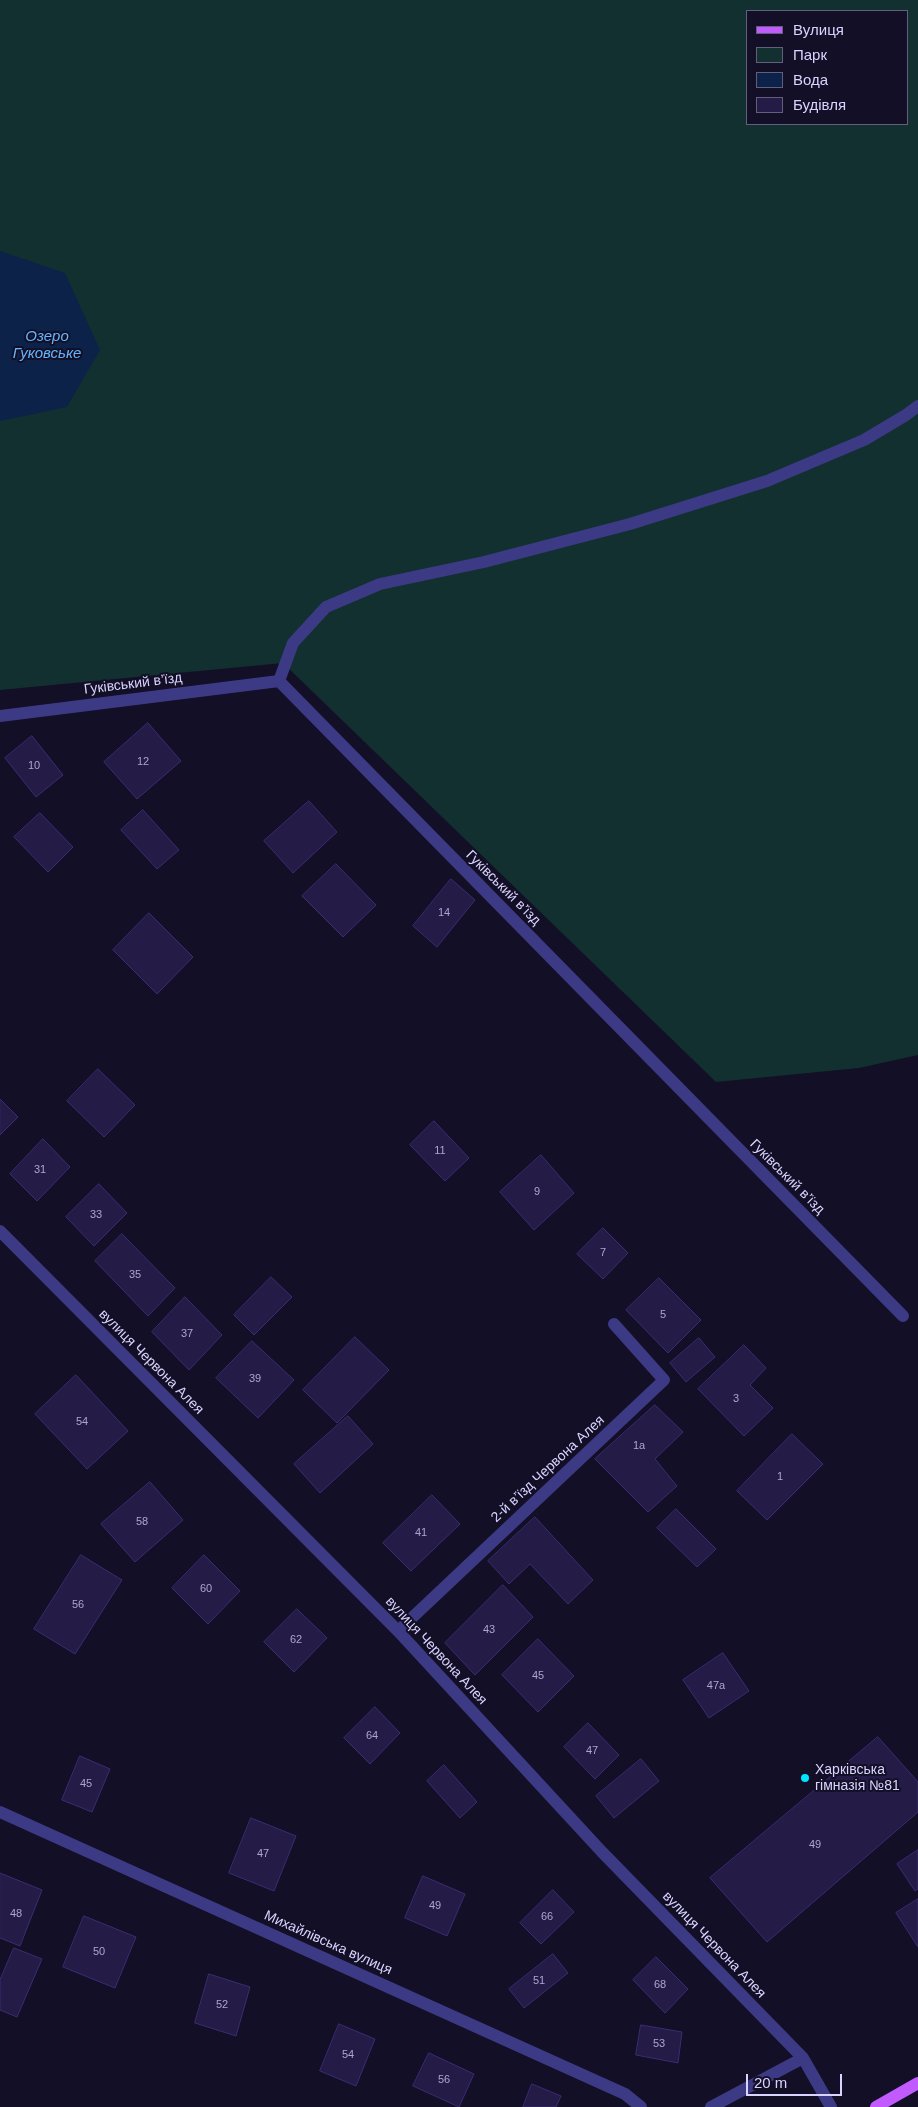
<!DOCTYPE html>
<html>
<head>
<meta charset="utf-8">
<style>
  body { margin:0 }
  #map { position:relative; width:918px; height:2107px; overflow:hidden; background:#130f26; font-family:Helvetica,sans-serif }
  canvas { display:block }
  .legend { position:absolute; left:746px; top:10px; width:162px; height:115px; box-sizing:border-box; background:#130f26; border:1px solid #625e7d; margin:0; padding:6px 9px; list-style:none; font-size:15px; color:#d9d4ff }
  .legend li { display:flex; align-items:center; gap:10px; height:25px }
  .legend b { width:25px; border:1px solid #625e7d }
  .scale { position:absolute; left:746px; top:2074px; width:96px; height:22px; box-sizing:border-box; border:2px solid #d9d4ff; border-top:0; padding-left:6px; font-size:15px; line-height:18px; white-space:nowrap; color:#d9d4ff; -webkit-text-stroke:4px #130f26; paint-order:stroke }
</style>
</head>
<body>
<div id="map">
<canvas width="918" height="2107"></canvas>
<ul class="legend">
<li><b style="height:6px;background:#c25bff"></b>Вулиця</li>
<li><b style="height:14px;background:#12302f"></b>Парк</li>
<li><b style="height:14px;background:#0c2248"></b>Вода</li>
<li><b style="height:14px;background:#241b47"></b>Будівля</li>
</ul>
<div class="scale">20 m</div>
</div>
<script>
const g = document.querySelector('canvas').getContext('2d');
g.lineJoin = 'round';
function fillPath(path, color) { g.fillStyle = color; g.fill(path, 'evenodd'); }
function strokePath(path, color, width, dash) { g.strokeStyle = color; g.lineWidth = width; g.lineCap = dash ? 'butt' : 'round'; g.setLineDash(dash || []); g.stroke(path); }
function drawText(font, color, halo, rows, align = 'center') {
  g.font = font + ' Helvetica,sans-serif'; g.lineWidth = 4; g.setLineDash([]); g.textBaseline = 'middle'; g.strokeStyle = halo; g.fillStyle = color; for (const [text, x, y, turn = 0] of rows) {
    g.save(); g.translate(x, y); g.rotate((+turn || 0) * Math.PI / 180); g.textAlign = isNaN(turn) ? turn : align; if (halo) g.strokeText(text, 0, 0); g.fillText(text, 0, 0); g.restore();
  }
}
fillPath(new Path2D(`
  M0,0H918V1055L859,1068L716,1082L283,663L0,690ZM747,11H907V124H747Z`), '#12302f');
fillPath(new Path2D(`
  M0,251L65,273L100,350L67,407L0,421Z`), '#0c2248');
const building = new Path2D(`
  M148,723L181,761L137,799L104,762Z
  M32,736L63,775L36,797L5,758Z
  M309,801L337,832L293,873L264,841Z
  M143,810L179,850L157,869L121,830Z
  M40,813L73,847L48,872L14,837Z
  M336,864L376,905L343,937L302,896Z
  M451,879L475,900L437,947L413,926Z
  M149,913L193,957L157,994L113,950Z
  M98,1069L135,1105L104,1137L67,1101Z
  M0,1099L18,1117L0,1135Z
  M434,1121L469,1158L445,1181L410,1145Z
  M43,1139L70,1167L37,1201L10,1174Z
  M541,1155L574,1193L534,1230L500,1192Z
  M99,1184L127,1213L94,1246L66,1217Z
  M603,1228L628,1253L603,1279L577,1254Z
  M122,1234L175,1288L148,1316L95,1261Z
  M271,1277L292,1297L254,1335L234,1315Z
  M659,1278L701,1320L668,1353L626,1310Z
  M185,1297L222,1335L189,1370L152,1332Z
  M355,1337L389,1370L337,1423L303,1390Z
  M699,1338L715,1357L686,1382L670,1363Z
  M252,1341L294,1380L258,1418L216,1378Z
  M744,1345L766,1368L750,1385L773,1408L744,1436L698,1389Z
  M76,1375L128,1431L87,1469L35,1414Z
  M655,1405L683,1432L655,1459L677,1486L648,1512L595,1459Z
  M348,1416L373,1444L320,1493L294,1464Z
  M792,1434L823,1464L767,1520L737,1491Z
  M150,1482L183,1520L135,1562L101,1524Z
  M432,1495L460,1524L411,1571L383,1543Z
  M676,1509L716,1549L697,1567L657,1528Z
  M535,1517L593,1580L568,1604L530,1564L509,1584L488,1561Z
  M81,1555L122,1580L75,1654L34,1629Z
  M204,1555L240,1591L208,1624L172,1588Z
  M503,1585L533,1617L475,1675L445,1643Z
  M297,1609L327,1638L294,1672L264,1642Z
  M538,1639L574,1676L538,1712L502,1675Z
  M723,1653L749,1691L709,1718L683,1680Z
  M375,1707L400,1733L370,1764L344,1738Z
  M588,1723L619,1755L595,1779L564,1747Z
  M878,1737L918,1782V1812L767,1942L710,1878Z
  M80,1756L110,1769L92,1812L62,1800Z
  M641,1759L659,1781L614,1818L596,1796Z
  M444,1765L477,1802L460,1818L427,1781Z
  M251,1818L296,1836L274,1891L229,1873Z
  M918,1850V1889L915,1891L897,1864Z
  M0,1873L42,1890L20,1946L0,1938Z
  M423,1876L465,1894L447,1936L405,1918Z
  M553,1890L574,1912L541,1944L520,1923Z
  M918,1899V1947L896,1913Z
  M84,1916L136,1937L115,1988L63,1967Z
  M14,1948L42,1959L17,2017L0,2010V1980Z
  M553,1954L568,1973L524,2008L509,1989Z
  M656,1957L688,1989L665,2013L633,1980Z
  M209,1974L250,1987L236,2036L195,2023Z
  M339,2024L375,2039L356,2086L320,2071Z
  M641,2025L682,2032L678,2063L636,2055Z
  M429,2053L474,2074L459,2107L413,2086Z
  M532,2084L561,2096L556,2107H523Z`);
fillPath(building, '#241b47');
strokePath(building, '#3b2d73', 1);
strokePath(new Path2D(`
  M279,681L293,643L326,607L380,584L484,562L630,524L767,481L864,440L906,415L918,406`), '#3d3a85', 12);
strokePath(new Path2D(`
  M0,716L279,681L903,1316
  M0,1231L398,1631L602,1852L803,2058L831,2107
  M398,1631L664,1380L614,1324
  M0,1812L625,2094L641,2107
  M711,2107L803,2058`), '#3d3a85', 12);
strokePath(new Path2D(`
  M876,2107L918,2083`), '#c25bff', 12);
for (const [x, y, r, color] of [
  [805,1778,5,"#00e5ff"]
]) { const dot = new Path2D(); dot.arc(x, y, r, 0, 2 * Math.PI); g.fillStyle = color; g.fill(dot); strokePath(dot, '#130f26', 2); }
drawText('11px', '#aca6d1', null, [
  ["12",143,762],
  ["10",34,766],
  ["14",444,913],
  ["11",440,1151],
  ["31",40,1170],
  ["9",537,1192],
  ["33",96,1215],
  ["7",603,1253],
  ["35",135,1275],
  ["5",663,1315],
  ["37",187,1334],
  ["39",255,1379],
  ["3",736,1399],
  ["54",82,1422],
  ["1а",639,1446],
  ["1",780,1477],
  ["58",142,1522],
  ["41",421,1533],
  ["60",206,1589],
  ["56",78,1605],
  ["43",489,1630],
  ["62",296,1640],
  ["45",538,1676],
  ["47а",716,1686],
  ["64",372,1736],
  ["47",592,1751],
  ["45",86,1784],
  ["49",815,1845],
  ["47",263,1854],
  ["49",435,1906],
  ["48",16,1914],
  ["66",547,1917],
  ["50",99,1952],
  ["51",539,1981],
  ["68",660,1985],
  ["52",222,2005],
  ["53",659,2044],
  ["54",348,2055],
  ["56",444,2080]
]);
drawText('14px', '#d9d4ff', '#130f26', [
  ["Гуківський в’їзд",133,684,-7],
  ["Гуківський в’їзд",503,888,45],
  ["Гуківський в’їзд",787,1177,45],
  ["вулиця Червона Алея",151,1362,45],
  ["2-й в’їзд Червона Алея",548,1469,-43],
  ["вулиця Червона Алея",436,1651,47],
  ["Михайлівська вулиця",328,1943,24],
  ["вулиця Червона Алея",714,1945,46]
]);
drawText('14px', '#d9d4ff', '#130f26', [
  ["Харківська",815,1770],
  ["гімназія №81",815,1786]
], 'left');
drawText('italic 15px', '#62b6ff', '#130f26', [
  ["Озеро",47,337],
  ["Гуковське",47,354]
]);
</script>
</body>
</html>
